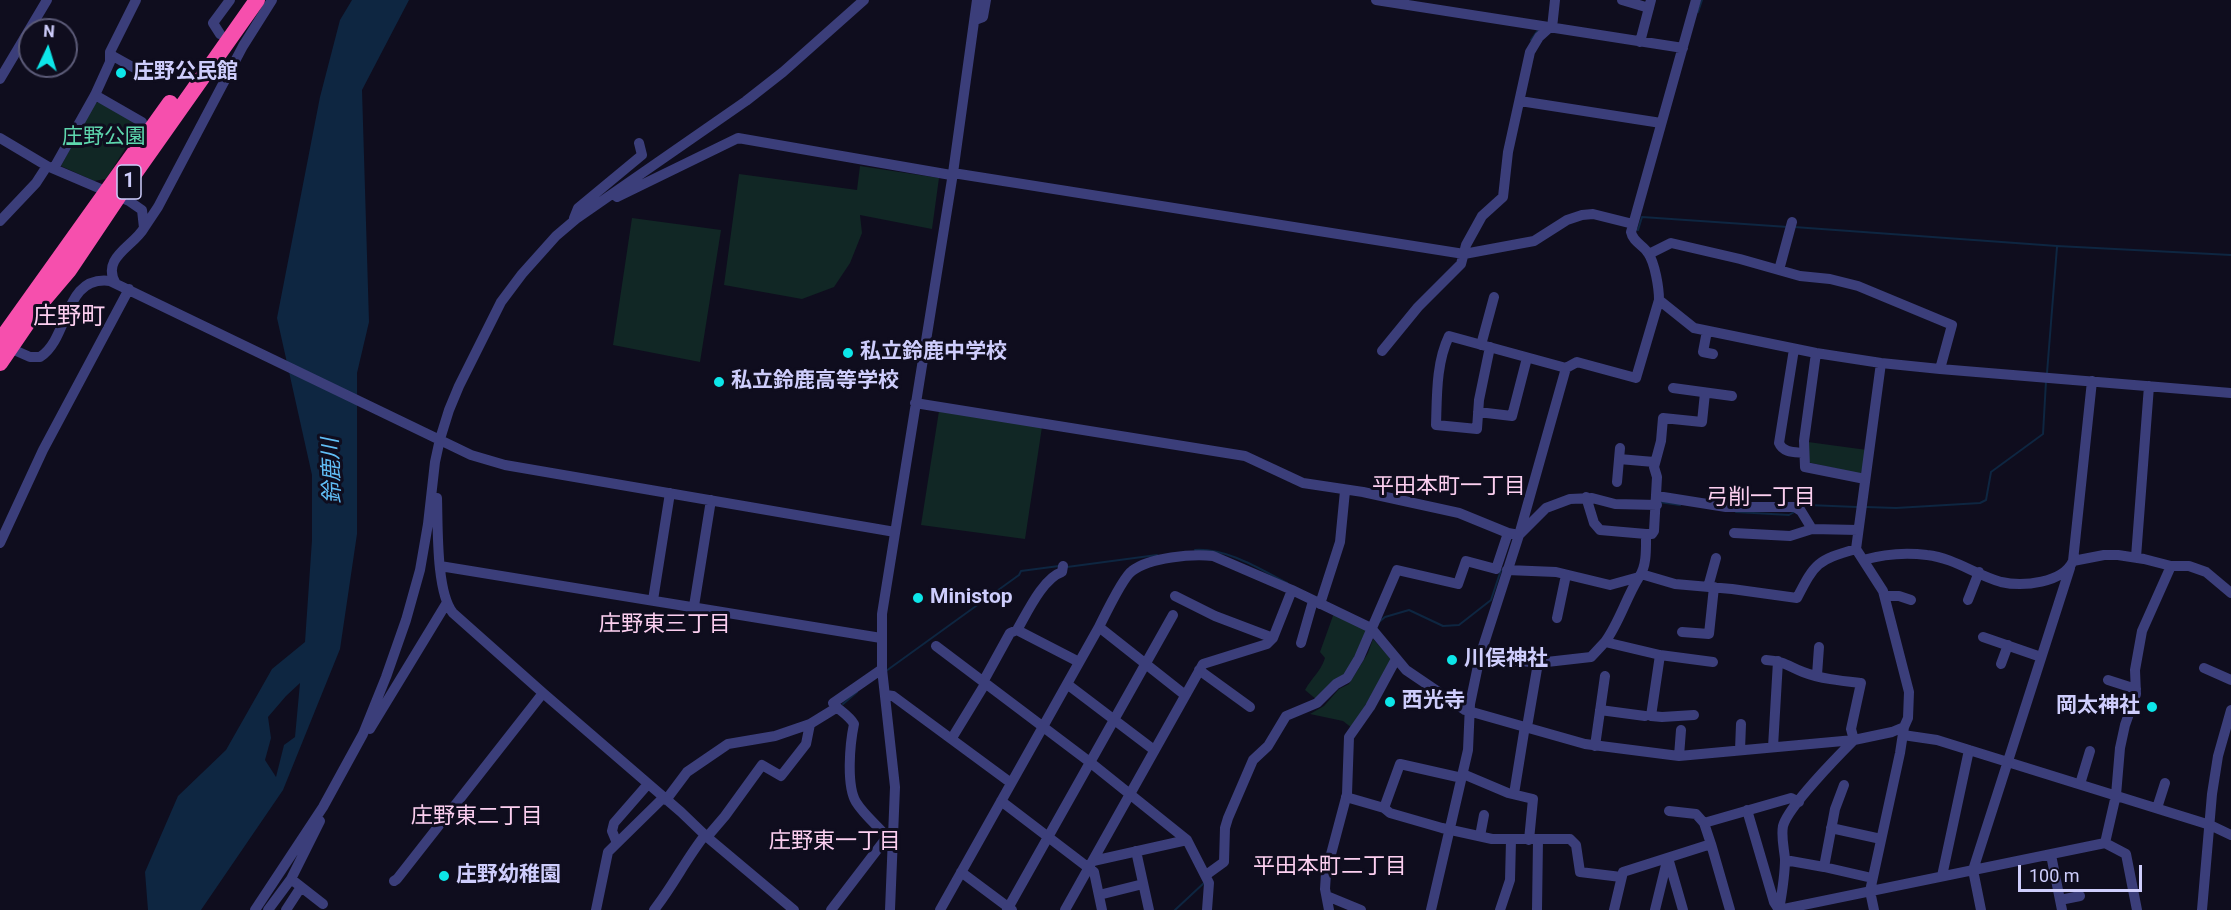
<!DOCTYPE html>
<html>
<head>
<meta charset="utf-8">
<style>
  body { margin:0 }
  #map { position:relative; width:2231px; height:910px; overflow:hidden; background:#0f0d1e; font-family:Roboto,sans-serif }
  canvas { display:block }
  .north { position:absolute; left:18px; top:18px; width:60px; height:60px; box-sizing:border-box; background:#0f0d1e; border:2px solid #5b5a77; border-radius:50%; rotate:4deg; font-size:16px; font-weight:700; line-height:24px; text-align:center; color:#cecdfc }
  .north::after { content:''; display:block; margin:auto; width:21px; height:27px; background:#0de6e9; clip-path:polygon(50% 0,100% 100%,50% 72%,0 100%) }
  .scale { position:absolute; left:2018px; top:865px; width:124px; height:27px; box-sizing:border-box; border:3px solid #cecdfc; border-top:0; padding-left:8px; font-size:18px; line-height:21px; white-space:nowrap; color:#cecdfc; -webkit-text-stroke:4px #0f0d1e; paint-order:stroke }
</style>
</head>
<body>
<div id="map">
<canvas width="2231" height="910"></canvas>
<div class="north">N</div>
<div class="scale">100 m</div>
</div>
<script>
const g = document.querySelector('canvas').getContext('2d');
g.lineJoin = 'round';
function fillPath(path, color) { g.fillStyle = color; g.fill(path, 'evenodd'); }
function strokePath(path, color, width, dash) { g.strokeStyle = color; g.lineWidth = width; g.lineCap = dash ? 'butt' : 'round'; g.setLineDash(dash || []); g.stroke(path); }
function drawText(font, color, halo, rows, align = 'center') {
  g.font = font + ' Roboto,"Noto Sans JP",sans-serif'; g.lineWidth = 6; g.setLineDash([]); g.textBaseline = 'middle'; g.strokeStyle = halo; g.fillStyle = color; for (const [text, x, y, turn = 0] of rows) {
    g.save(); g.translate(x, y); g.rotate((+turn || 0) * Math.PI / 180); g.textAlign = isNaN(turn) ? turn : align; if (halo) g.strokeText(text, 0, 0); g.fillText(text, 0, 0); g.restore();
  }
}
fillPath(new Path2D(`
  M100,102L140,125L106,179L94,181L61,166L94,103Z
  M860,166L939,178L932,229L860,215L862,233L850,263L834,287L802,299L724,285L739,174L857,190Z
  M632,218L721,230L700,362L613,345Z
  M939,411L1042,427L1025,539L921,525Z
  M1808,442L1867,450L1861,474L1807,462Z
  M1334,613L1366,628V632L1346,676L1317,700L1305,690C1312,677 1320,673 1325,658L1320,652Z
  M1373,639L1391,659L1386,670L1352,728L1343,721L1310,714L1324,706L1339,689L1349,684L1368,653Z`), '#112725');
fillPath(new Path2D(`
  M352,0H409L362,90L369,322L357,373V534L340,649L283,790L201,910H148L145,872L178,796L226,750L272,669L305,642L312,540V475L277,318L320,97L340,20ZM300,683L295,737L284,745L276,777L265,760L271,738L268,717L286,696Z`), '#0e2641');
strokePath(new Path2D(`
  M1698,12L1702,0
  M1531,40L1538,30
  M1794,227L2057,246L2231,255
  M1636,229L1638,230L1642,217L1788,227
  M2047,373L2057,247
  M1659,502L1680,505
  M1803,507L1808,505L1857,507
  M1866,507L1896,508L1980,503L1986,500L1991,472L2043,434L2046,381
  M1736,512L1789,515L1796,511
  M1195,550C1227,548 1260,569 1287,583
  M1067,567L1157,555
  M1379,622L1385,617L1409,610L1443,626L1459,625L1491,600L1501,570
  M886,671L1019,575L1021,571L1059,566
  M843,704L857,692
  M1175,910L1205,882`), '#0e2641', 2);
strokePath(new Path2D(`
  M1376,0L1683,48
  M1622,0L1649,8
  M975,20L983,17L986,0
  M1552,28L1555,0
  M220,34L213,23L230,0
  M1640,42L1651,0
  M111,55L147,75
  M0,79L47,0
  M95,95L142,122
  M1520,101L1661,123
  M0,138L47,166L129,201L142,210L144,228C134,246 100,258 116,284
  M54,168L95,95L110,62V52L136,0
  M953,173L1464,254L1534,241L1567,220L1582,215L1593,214L1633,224
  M617,197L738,138L951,175
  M574,218L578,208L642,155L639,143
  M0,221L36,183L47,166
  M144,228L158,207L243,46L272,0
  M1649,254L1671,243L1740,259L1800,276L1830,279L1858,286L1952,325L1940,369
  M1779,270L1792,222
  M1659,300L1694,328L1816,353L1881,363L1940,369L2231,393
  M1707,331L1703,352L1713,354
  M1481,345L1494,297
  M5,346L30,357H40C70,338 63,275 110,281L471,455L505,465L895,532
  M1490,347L1479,400L1477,429L1436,425C1437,396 1436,363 1449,336L1566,368
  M1794,349L1779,443C1783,453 1795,452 1804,453
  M1382,351L1418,307L1461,264L1466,245L1482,216L1503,197L1508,152L1530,52L1539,37L1550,27
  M1816,353L1804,441L1805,467L1865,479
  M1673,388L1732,396
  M915,403L1245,456L1303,483L1363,492L1459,513L1508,533L1519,535
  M1478,412L1512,416L1527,358
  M1619,459L1654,462
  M1617,482L1620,448
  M1657,496L1726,507H1795L1801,511L1812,529L1858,530
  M1586,497L1594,523L1600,530L1646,534
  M437,498C438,527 436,592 453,613L543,693L681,812L707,837L794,910
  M1734,533L1790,536L1812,529
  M1519,535L1546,508L1570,499L1592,498L1615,504L1657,505
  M0,543L43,450L129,289
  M2136,557L2149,386
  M1863,560C1884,554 1905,552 1927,555C1954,558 1976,575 2001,582C2023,587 2063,583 2073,561L2104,555H2118L2144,559L2171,566H2189L2206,572L2231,593
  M2073,561L2092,381
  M440,566L881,638
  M1507,570L1556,572L1610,585L1639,577C1647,566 1646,548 1646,534H1652L1654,531L1657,477L1654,467L1661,441L1663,418L1702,422L1705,393
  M1641,574L1675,584L1732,589L1797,598C1815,563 1817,560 1856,549
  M1708,587L1716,558
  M1175,596L1215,616L1273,638
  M1885,596H1899L1911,600
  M653,600L670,493
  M1968,600L1979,572
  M1320,604L1340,542L1345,491
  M694,606L711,500
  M1557,618L1566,575
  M1099,627C1105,615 1123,577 1132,571C1150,557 1192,554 1213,556L1292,590
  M1017,630C1027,613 1043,578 1062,572L1063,566
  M1682,632L1709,634L1714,587
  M1983,637L2041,657
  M1605,642C1619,623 1626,598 1639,577
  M1301,643L1313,601
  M936,646L1091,763L1187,840L1209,883L1207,910
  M1660,655L1651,716L1662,717L1694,715
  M1480,656L1538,663L1591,657L1605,642L1660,655L1713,662
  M1766,660C1784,661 1788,666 1803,672C1821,679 1842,681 1861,683L1851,729L1854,740
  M2001,664L2008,645
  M2204,668L2231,680
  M882,669L833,703C839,711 848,714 854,724C850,743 846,785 856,802C864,815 878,826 887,837
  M1199,670L1250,707
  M1817,675L1819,647
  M2108,680L2136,689
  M983,682L1010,633L1017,630L1079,662
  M1067,684L1154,750
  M886,695L893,696L1011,783
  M1600,710L1645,716
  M1527,727L1538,663
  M370,729L446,604
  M1903,735L1937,740L2210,825L2231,835
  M952,738L985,684
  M1595,746L1605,676
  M1773,747L1778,661
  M1740,750L1741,724
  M1679,756L1681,730
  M1463,774L1508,793L1533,799L1529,840
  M2080,784L2090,751
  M1514,794L1525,726
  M1346,797L1384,808L1390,813L1442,828L1492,839H1570L1576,845L1580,872L1621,877
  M666,800L687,772L728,744L775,736L810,724L836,708
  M1001,801L1094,872L1102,910
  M1384,808L1400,764L1462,778
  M2157,808L2165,783
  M1747,810L1774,902L1779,910
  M1669,811L1696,814L1704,823
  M1831,828L1881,839
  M1480,836L1484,815
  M707,837L725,816L762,765L781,776L806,744L810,724
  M617,843L612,831L614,823L648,784
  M2105,843L2126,854L2137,910
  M1711,844L1730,910
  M1136,851L1149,910
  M2051,855L2062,910
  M1668,858L1683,910
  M1785,860L1824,867L1872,878
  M1093,861L1187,840
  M1824,867L1835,809L1844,785
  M961,872L1012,910
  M1206,875L1224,862L1225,828L1228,818L1253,760L1268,746L1286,716L1317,703L1336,684L1347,678L1359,658L1397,570L1458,584L1466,561L1496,569L1508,533
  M1942,876L1969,750
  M291,879L323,904
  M394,881L397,879L543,693
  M1099,895L1143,884
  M1327,896L1361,910
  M2060,900L2080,896
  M255,910L323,807L363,734L386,677L406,620L420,570L428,524L435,462L440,439L449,410L459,386L501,302L522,274L556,236L576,219L746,101L783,72L864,0
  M268,910L291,879L320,821
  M286,910L301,887
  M596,910L608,852L663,798
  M654,910C673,886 686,859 705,835
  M831,910L887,837L894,838
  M890,910L895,787L882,669V614L953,173L977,0
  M940,910L1099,627L1185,695
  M1007,910L1173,615
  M1065,910L1203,664L1267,644L1273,638L1292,590L1371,628L1406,670L1465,710L1585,744L1679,756L1854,740L1892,732L1904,727
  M1329,910L1325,889L1326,873L1347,794L1349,737L1370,707L1396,659
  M1431,910L1468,750L1470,704L1480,656L1519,535L1566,368L1577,362L1636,378L1659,300C1659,288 1655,263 1648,253C1643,245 1633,242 1631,232L1696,0
  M1500,910L1510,880L1511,840
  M1537,910L1538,840
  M1614,910L1623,872L1711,844L1704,823L1791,798L1799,802
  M1655,910L1667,861
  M1779,910L2105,843L2116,795L2120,748L2125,725L2136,694L2135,670L2142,631L2171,566
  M1779,910C1782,893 1785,876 1785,859C1784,848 1781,837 1783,826C1788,807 1838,756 1854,740
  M1874,910L1870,891L1900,753L1904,727L1908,718L1909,692L1883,591L1856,549L1881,363
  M1981,910L1973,870L2070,568
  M2202,910L2212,794L2218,756L2231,710`), '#3b3e7a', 10);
strokePath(new Path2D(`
  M0,341L170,103
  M0,363L41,303L69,270L118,197L257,0`), '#f64fad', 16);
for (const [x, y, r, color] of [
  [121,73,6,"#0de6e9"],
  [848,353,6,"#0de6e9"],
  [719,382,6,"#0de6e9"],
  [918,598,6,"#0de6e9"],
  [1452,660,6,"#0de6e9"],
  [1390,702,6,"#0de6e9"],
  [2152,707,6,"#0de6e9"],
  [444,876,6,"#0de6e9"]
]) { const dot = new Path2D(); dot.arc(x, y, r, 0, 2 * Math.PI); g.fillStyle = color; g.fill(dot); strokePath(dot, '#0f0d1e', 2); }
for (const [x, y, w] of [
  [129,182,24]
]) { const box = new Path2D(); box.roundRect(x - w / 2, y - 17, w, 34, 4.5); g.fillStyle = '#0f0d1e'; g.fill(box); strokePath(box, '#cecdfc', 1.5); }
drawText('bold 20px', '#cecdfc', null, [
  ["1",129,182]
]);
drawText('bold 21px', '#cecdfc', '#0f0d1e', [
  ["庄野公民館",133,73],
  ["私立鈴鹿中学校",860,353],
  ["私立鈴鹿高等学校",731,382],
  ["Ministop",930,598],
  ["川俣神社",1464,660],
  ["西光寺",1402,702],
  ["岡太神社",2140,707,"right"],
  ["庄野幼稚園",456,876]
], 'left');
drawText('21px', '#5ed7ae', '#0f0d1e', [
  ["庄野公園",104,138]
]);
drawText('italic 22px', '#61bef6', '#0f0d1e', [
  ["鈴鹿川",333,471,-92]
]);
drawText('22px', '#fccff0', '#0f0d1e', [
  ["平田本町一丁目",1449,487],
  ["弓削一丁目",1761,498],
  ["庄野東三丁目",665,625],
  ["庄野東二丁目",477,817],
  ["庄野東一丁目",835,842],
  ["平田本町二丁目",1330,867]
]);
drawText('24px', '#fccff0', '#0f0d1e', [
  ["庄野町",69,318]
]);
</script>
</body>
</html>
